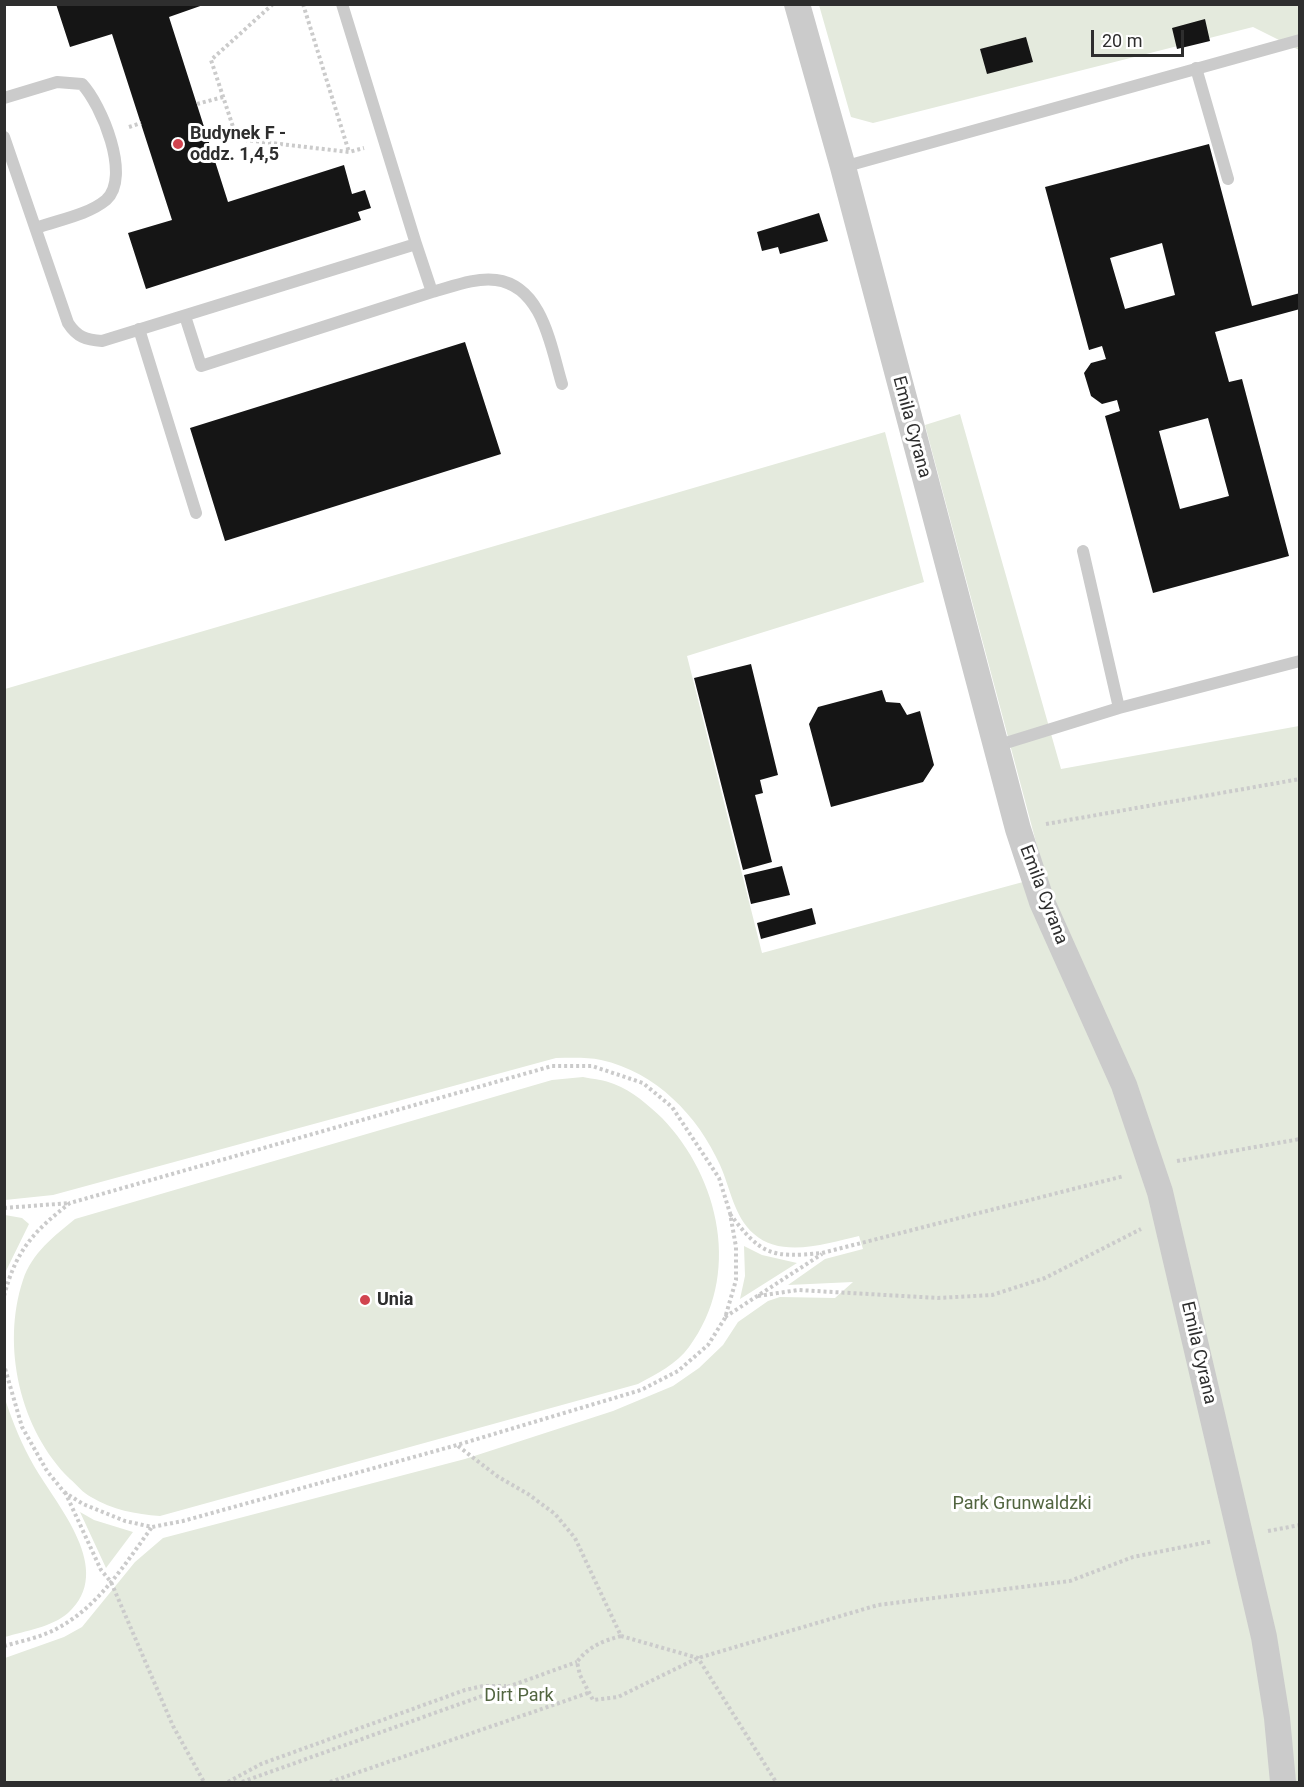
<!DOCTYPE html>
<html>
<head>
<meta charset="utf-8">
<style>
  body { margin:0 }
  #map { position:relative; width:1304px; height:1787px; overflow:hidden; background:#fff; font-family:Roboto,sans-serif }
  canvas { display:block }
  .frame { position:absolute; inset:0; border:6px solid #2e2e2e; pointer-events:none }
  .scale { position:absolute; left:1091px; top:30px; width:93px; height:27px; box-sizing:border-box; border:3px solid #2e2e2e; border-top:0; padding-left:8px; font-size:18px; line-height:21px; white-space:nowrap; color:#2e2e2e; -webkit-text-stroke:4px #fff; paint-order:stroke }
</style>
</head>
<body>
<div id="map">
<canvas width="1304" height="1787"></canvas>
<div class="frame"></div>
<div class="scale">20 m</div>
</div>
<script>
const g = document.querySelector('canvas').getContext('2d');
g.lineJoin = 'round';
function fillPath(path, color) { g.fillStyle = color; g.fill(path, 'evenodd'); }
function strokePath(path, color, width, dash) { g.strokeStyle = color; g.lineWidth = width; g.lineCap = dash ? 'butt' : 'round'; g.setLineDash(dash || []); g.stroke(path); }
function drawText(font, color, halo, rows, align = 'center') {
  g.font = font + ' Roboto,sans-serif'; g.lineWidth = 6; g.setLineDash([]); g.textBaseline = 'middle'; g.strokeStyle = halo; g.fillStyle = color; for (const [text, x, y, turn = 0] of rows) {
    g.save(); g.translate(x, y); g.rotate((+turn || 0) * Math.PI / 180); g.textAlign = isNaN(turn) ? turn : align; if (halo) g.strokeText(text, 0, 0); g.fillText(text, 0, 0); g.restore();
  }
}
fillPath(new Path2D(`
  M819,5H1299V50L1253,27L873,123L851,117Z
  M960,414L1061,769L1299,726V1782H5V1658L64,1637L82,1627L135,1562L163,1538L465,1459L613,1411L673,1386L699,1368L723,1345L738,1322L768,1301L780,1297L835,1298L853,1282L788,1285L825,1259L863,1249L859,1236C828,1243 782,1259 754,1234C734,1217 730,1187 720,1165C698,1116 656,1072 601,1060C587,1057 570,1058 556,1058L53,1195L5,1200V689L885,432L924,582L687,656L762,953L1045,876L925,425Z
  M583,1077C593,1079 605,1080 614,1084C633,1091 648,1105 662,1118C720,1178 742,1276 689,1347C677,1364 656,1374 638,1384L160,1516C135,1514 113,1510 91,1497C83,1493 77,1485 70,1479C20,1430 1,1346 23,1280C32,1253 54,1236 75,1219L552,1080Z
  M5,1215L22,1218L29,1224L5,1273Z
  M744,1246L762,1255L797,1263L740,1299L745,1276Z
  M5,1399C13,1423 22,1445 34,1466C57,1506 116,1570 68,1613C52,1627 25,1631 5,1637Z
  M80,1512L94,1520L133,1532L106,1568Z`), '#e4eadd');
fillPath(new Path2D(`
  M56,4H206L169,17L228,202L344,165L352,194L365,190L371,208L358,212L361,220L146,289L128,233L172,220L112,34L70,47Z
  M1205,19L1210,41L1177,49L1172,28Z
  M1026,37L1033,62L987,74L980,49Z
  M1209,144L1252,306L1300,293V309L1215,332L1229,382L1242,379L1289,556L1153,593L1105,416L1120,411L1117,400L1102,404L1091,396L1084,373L1091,363L1106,359L1102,346L1089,350L1045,187ZM1162,243L1175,295L1125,309L1110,258ZM1208,418L1229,496L1180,509L1159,431Z
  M819,213L828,241L780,254L778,247L762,251L757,232Z
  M465,342L501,454L225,541L190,428Z
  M751,664L778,775L760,780L763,793L755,795L772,862L743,870L694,678Z
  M882,690L886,702L900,703L907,715L920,711L934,765L923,782L831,807L809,724L818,707Z
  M782,866L790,895L751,904L744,875Z
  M812,908L816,924L761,939L757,923Z`), '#151515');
strokePath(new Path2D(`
  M273,4L211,60L237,139L349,152L364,148
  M303,4L349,152
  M197,104L223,97
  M129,127L141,123
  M1046,824L1300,779
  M1177,1161L1300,1139
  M4,1208L70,1203
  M730,1214C761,1255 771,1258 822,1253L1124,1176
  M4,1296C16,1250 34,1231 70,1203L552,1066H592L643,1083L672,1107L719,1178L730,1213L736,1247V1280L725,1318L708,1345L678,1371L641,1390L457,1445L183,1521L152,1527L125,1521L83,1504L64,1492L47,1471L22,1427L4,1365
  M758,1296L798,1290L938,1298L992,1295L1045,1278L1141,1229
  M725,1317L822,1254
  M458,1446L497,1476L528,1494L555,1514L575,1538L621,1636L698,1658L776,1782
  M65,1492L101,1570L111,1582L173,1726L204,1782
  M1268,1531L1300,1525
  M621,1636C603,1641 589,1646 577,1662L580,1675L593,1700L618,1697L698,1658L878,1605L1070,1581L1133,1557L1213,1541
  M4,1646C22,1641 42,1637 58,1628C99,1606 125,1564 152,1527
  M228,1782L261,1764L465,1690L483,1686H506
  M242,1782L577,1662
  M330,1782L588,1693`), '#cbcbcb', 4, [3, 3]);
strokePath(new Path2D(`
  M1196,68L1228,179
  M4,98L57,82L82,84C101,104 132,177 106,200C88,215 58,220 36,228
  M4,137L68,323C77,337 86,340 102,341L416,244L342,4
  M843,167L1300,40
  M416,244L432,292C451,287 476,277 496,280C543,286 551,348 562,384
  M185,316L201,366L432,292
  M139,329L196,513
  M1083,551L1119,708
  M996,746L1119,708L1300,661`), '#cbcbcb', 12);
strokePath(new Path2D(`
  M797,4L843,167L1018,829L1042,902L1124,1085L1160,1192L1264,1637L1277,1718L1283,1782`), '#cbcbcb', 26);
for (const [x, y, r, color] of [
  [178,144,6,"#d1444f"],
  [365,1300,6,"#d1444f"]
]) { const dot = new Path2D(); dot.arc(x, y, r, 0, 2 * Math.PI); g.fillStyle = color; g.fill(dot); strokePath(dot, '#fff', 2); }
drawText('bold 18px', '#2e2e2e', '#fff', [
  ["Budynek F -",190,134],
  ["oddz. 1,4,5",190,155],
  ["Unia",377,1300]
], 'left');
drawText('18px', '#2e2e2e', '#fff', [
  ["Emila Cyrana",911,427,75],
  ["Emila Cyrana",1043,895,69],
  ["Emila Cyrana",1198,1353,77]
]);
drawText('18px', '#526540', '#fff', [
  ["Park Grunwaldzki",1022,1504],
  ["Dirt Park",519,1696]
]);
</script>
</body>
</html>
